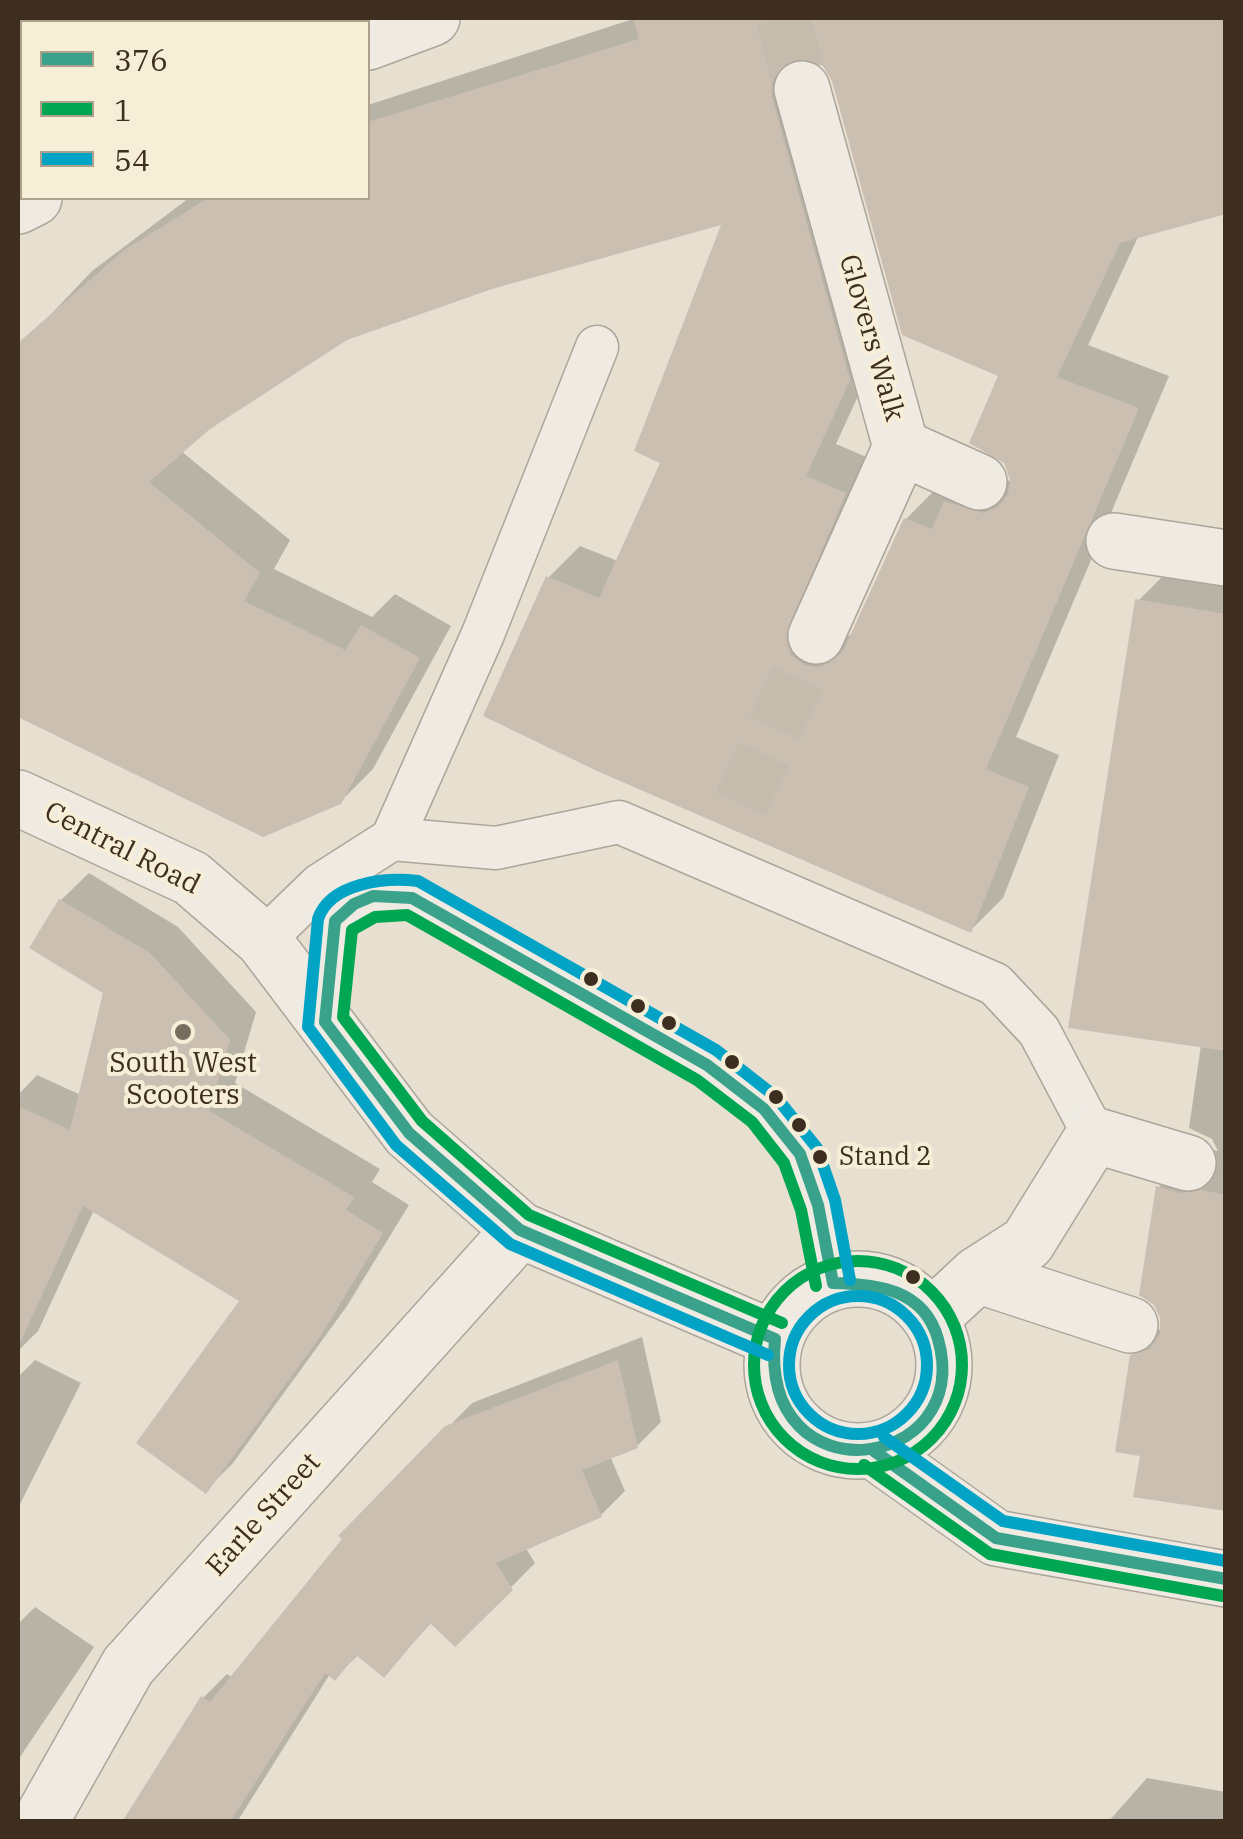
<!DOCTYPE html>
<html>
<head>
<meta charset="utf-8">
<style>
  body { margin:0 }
  #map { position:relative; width:1243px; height:1839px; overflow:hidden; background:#e7e0d1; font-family:"IBM Plex Serif",serif }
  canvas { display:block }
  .frame { position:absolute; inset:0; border:20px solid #3d2e20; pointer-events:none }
  .legend { position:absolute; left:20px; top:20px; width:350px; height:180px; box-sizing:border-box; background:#f7eed8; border:2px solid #ada18e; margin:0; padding:12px 18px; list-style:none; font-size:30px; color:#3d2e20 }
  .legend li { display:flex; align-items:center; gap:20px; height:50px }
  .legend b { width:50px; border:2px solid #ada18e }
</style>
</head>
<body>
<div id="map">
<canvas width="1243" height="1839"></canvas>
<div class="frame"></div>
<ul class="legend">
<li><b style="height:12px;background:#3aa28a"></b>376</li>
<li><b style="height:12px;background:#00a651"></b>1</li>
<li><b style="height:12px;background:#03a3c5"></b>54</li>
</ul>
</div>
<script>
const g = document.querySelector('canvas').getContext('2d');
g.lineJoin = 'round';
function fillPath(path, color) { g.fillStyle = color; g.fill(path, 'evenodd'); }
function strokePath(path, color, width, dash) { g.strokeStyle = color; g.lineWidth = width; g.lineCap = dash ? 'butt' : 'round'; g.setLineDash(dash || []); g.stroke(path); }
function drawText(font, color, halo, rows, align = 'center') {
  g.font = font + ' "IBM Plex Serif",serif'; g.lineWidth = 8; g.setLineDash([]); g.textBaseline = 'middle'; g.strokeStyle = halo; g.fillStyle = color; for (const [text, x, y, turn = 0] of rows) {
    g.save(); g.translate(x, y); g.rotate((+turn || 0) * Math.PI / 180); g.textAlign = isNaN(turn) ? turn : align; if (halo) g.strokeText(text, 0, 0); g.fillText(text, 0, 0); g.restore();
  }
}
fillPath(new Path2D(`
  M18,18H287L276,22H22V142L18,145Z
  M636,18H1226V211L1139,235L1088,345L1169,376L1016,737L1059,755L1003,898L971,930L548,578L580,546L618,561L663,462L725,222L491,287L346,337L208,427L181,451L290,540L274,569L372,617L395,594L451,626L373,769L340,802L263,834L18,714V349L92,271L189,198H368V105ZM803,56L825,64L1002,375L1013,482L978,470L938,487L906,519L853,636L835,633L876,461L836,444L881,346Z
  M1178,561L1226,568V1509L1143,1453L1132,1357L1163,1326L1159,1187L1199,1147L1218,1151L1212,1139L1189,1128L1201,1045L1138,601Z
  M89,873L178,927L256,1012L235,1083L380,1169L372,1182L409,1205L347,1306L233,1463L206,1490L242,1301L94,1210L38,1331L18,1351V1095L37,1075L81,1095L106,991L32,947L61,900Z
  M642,1337L661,1422L637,1446L610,1456L625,1491L601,1515L525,1547L535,1563L455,1644L432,1622L384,1675L359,1654L335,1678L330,1674L237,1822H125L203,1698L227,1674L233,1678L345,1539L342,1536L472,1403Z
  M35,1360L81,1383L18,1508V1377Z
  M35,1607L94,1647L18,1760V1624Z
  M1147,1778L1226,1792V1822H1108Z`), '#0003');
fillPath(new Path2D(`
  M633,18H1226V214L1120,243L1057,377L1139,408L986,769L1029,787L971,933L597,771L483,716L546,576L599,598L660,463L634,451L721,225L492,289L347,340L210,429L149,482L260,573L244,601L345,650L361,625L420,658L341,804L263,837L18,717V343L123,251L208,198H368V122L639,39ZM795,59H809L823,66L832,81L902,335L998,376L969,443L1004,463L1010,480L1008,494L998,507L983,513L944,501L932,529L904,518L844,649L833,662L818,667L804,665L791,655L785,638L846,493L806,476L850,380L772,97V82L779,68Z
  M1135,599L1226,614V1051L1068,1028Z
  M59,899L150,953L230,1040L209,1111L354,1197L346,1210L383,1233L320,1337L206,1494L136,1443L239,1301L83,1206L18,1347V1106L70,1130L103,993L29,948Z
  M1156,1186L1180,1193L1201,1190L1226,1195V1511L1133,1497L1140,1456L1115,1452L1130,1355L1150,1349L1160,1334V1318L1154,1305L1139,1295Z
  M618,1360L638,1448L582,1470L602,1517L496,1563L513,1590L455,1647L430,1623L384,1678L356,1655L335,1681L325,1673L230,1822H122L201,1696L210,1702L342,1539L338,1536L445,1426Z`), '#cbbfb2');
strokePath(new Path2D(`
  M783,18L802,89
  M741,804L816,636`), '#c5bcae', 55, [55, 28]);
const lane = new Path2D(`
  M392,839L496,848L619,822L995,984L1039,1031L1094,1135
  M263,940L320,885L392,839L483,634L597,347
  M325,1022L335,921C361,898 378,896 412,898L707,1065L764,1109L800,1154L818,1205L833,1283`);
const street = new Path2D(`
  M368,42L432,18
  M802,89L901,447L816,636
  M18,206L34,198
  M901,447L979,482
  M1114,541L1226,558
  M18,798L191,878L263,940L409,1133L520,1230L775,1339
  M977,1275L1130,1325
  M772 1365a86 86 0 1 1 172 0a86 86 0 1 1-172 0Z
  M931,1318L977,1275L1027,1243L1094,1135L1188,1163
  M874,1451L996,1538L1226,1579
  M40,1822L128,1666L520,1230`);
strokePath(lane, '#ada599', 45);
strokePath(street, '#ada599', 58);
strokePath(lane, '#efebe3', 42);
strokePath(street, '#efebe3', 55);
strokePath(new Path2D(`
  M373,896L412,898L707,1065L764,1109L800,1154L818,1205L833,1283C877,1284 924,1289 938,1339C976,1472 759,1501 775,1339L520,1230L409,1133L325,1022L335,921L354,904Z
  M874,1451L996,1538L1226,1579`), '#3aa28a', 12);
strokePath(new Path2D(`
  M754 1365a104 104 0 1 1 208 0a104 104 0 1 1-208 0Z
  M782,1323L529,1215L422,1121L343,1017L352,930L375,917L407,915L697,1080L752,1122L784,1163L801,1210L816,1286
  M864,1465L990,1554L1223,1596`), '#00a651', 12);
strokePath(new Path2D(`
  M789 1365a69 69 0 1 1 138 0a69 69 0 1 1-138 0Z
  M768,1355L510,1244L396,1145L308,1027L318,919C330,883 385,877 418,881L716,1050L776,1097L817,1148L835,1200L850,1280
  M884,1437L1003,1521L1226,1561`), '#03a3c5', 12);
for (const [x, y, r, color] of [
  [591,979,9,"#3d2e20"],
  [638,1006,9,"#3d2e20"],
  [669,1023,9,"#3d2e20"],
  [183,1032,10,"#786c5e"],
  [732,1062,9,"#3d2e20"],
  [776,1097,9,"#3d2e20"],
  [799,1125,9,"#3d2e20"],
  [820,1157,9,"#3d2e20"],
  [913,1277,9,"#3d2e20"]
]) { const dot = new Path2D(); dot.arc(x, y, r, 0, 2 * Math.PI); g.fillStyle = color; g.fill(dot); strokePath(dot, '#f7eed8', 4); }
drawText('26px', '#3d2e20', '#f7eed8', [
  ["Stand 2",839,1157]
], 'left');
drawText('28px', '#3d2e20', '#f7eed8', [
  ["Glovers Walk",871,338,74],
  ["Central Road",122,849,27],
  ["Earle Street",264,1515,-48]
]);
drawText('28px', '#3d2e20', '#f7eed8', [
  ["South West",183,1064],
  ["Scooters",183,1096]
]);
</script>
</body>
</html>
